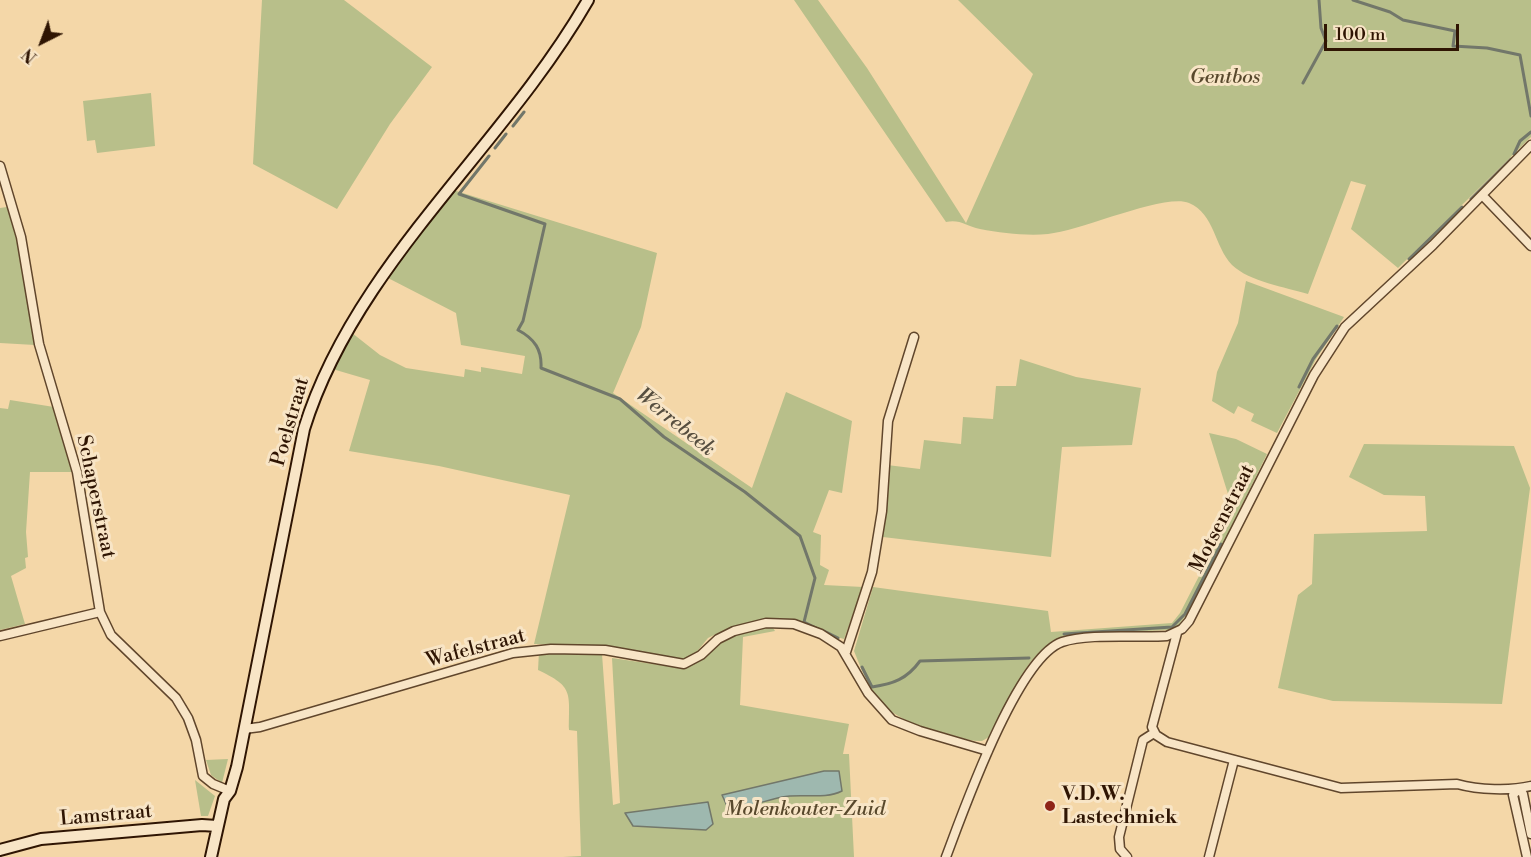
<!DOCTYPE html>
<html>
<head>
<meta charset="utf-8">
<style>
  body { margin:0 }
  #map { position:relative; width:1531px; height:857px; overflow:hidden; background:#f4d7a8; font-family:"Libre Bodoni",serif }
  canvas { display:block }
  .north { position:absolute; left:12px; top:12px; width:60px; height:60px; -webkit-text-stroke:4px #f8e5c6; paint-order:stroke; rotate:222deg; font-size:16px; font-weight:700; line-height:24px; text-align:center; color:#2f1503 }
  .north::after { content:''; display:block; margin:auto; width:21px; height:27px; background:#2f1503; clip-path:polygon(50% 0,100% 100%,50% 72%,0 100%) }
  .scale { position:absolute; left:1324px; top:24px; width:135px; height:27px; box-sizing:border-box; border:3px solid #2f1503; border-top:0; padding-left:8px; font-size:18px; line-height:21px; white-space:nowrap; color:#2f1503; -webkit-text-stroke:4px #f8e5c6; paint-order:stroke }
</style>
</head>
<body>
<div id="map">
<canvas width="1531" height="857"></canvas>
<div class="north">N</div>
<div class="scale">100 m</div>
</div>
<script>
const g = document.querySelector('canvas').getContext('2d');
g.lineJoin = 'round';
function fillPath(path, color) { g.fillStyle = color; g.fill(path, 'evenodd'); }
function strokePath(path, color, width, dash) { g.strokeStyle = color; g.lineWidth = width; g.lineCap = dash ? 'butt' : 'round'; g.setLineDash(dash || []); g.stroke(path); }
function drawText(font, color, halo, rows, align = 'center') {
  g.font = font + ' "Libre Bodoni",serif'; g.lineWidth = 6; g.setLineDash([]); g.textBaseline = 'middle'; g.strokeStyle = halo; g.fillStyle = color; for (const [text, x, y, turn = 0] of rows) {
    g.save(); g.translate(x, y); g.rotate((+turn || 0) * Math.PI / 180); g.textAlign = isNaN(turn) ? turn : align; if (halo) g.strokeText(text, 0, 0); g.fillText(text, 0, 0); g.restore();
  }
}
fillPath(new Path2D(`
  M262,0H344L432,67L390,124L337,209L253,164Z
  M794,0H818L867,68L966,223L1033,74L958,0H1531V137L1398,268L1351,229L1366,185L1351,181L1308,294C1285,287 1250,282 1232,265C1214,246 1215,214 1189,203C1164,193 1081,231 1048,234C1026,236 1002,233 980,229C966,226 960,219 946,222Z
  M151,93L155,146L97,153L95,140L87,141L83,101Z
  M453,190L657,253L641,327L613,393L752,488L786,392L852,421L842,493L829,490L813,532L821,535L820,565L829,570L824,585L863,587L844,639L772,619L752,622L718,633L708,638L695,654L683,660L609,646L534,644L570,495L439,466L349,451L370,380L329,368L352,333L380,355L406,368L464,377L465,369L481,372V367L522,374L525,356L461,345L456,313L388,278Z
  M7,207L18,244L35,345L0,343V208Z
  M1246,281L1344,317L1316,359L1277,433L1251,421L1254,414L1238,406L1234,414L1212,401L1217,372L1238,323Z
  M1020,359L1076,377L1141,388L1132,445L1062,447L1051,557L883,537L887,465L920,469L924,440L961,444L963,417L993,419L996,386H1016Z
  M10,400L54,407L73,472H30L26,532L28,557L25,558L26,568L11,576L25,624L0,630V408L8,409Z
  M1209,433L1236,439L1267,454L1193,605L1179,625L1168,630L1066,635C1024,650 1011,701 989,737L982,741C969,742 954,735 941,732C886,717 875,704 854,651L873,587L1048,611L1051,632L1172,623L1180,613L1233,510Z
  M1364,444L1514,446L1530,488L1502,704L1333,701L1278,688L1298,595L1312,584L1314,534L1427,531L1425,496L1384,495L1349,477Z
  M761,628H773L775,631L743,637L740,705L849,724L843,754H849L854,857H563L581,856L577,731L569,730C569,692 574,687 538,670L539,652L602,654L613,805L620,803L612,658L680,668L689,666L728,636Z
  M228,759L222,783L211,775L206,760Z
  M195,780L215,796L208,816H201Z`), '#b8bf8a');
const water = new Path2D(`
  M824,771H839L842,791C824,800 802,793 782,797C762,801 748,809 727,806L722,795Z
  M708,802L713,824L706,830L633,826L625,813Z`);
fillPath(water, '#9eb8af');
strokePath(water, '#72776a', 1.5);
strokePath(new Path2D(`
  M1353,0L1390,12L1403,20L1455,31L1453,46L1487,48L1520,55L1531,116
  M1303,83L1326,41L1321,28L1319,0
  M513,126L524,112
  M495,148L506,134
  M1514,154L1520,141L1531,132
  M489,156L459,194L545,224L523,321L518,330C535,339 542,350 541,368L620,399L664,437L745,492L800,536L815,578L804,622L818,629
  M1471,199L1511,159
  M1409,259L1462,207
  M1299,387L1313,359L1337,326
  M824,631L838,638
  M1064,634L1172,627L1185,614L1221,544
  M862,667L872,687C893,684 907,679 920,661L1029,658`), '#72776a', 3);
const street = new Path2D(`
  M0,166L21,237L39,344L77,472L100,612L111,635L176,698L188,718L196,740L203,776L213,784L230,791
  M1483,196L1531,246
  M1177,633L1152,727L1156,735L1167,742L1341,788L1457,784C1479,790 1510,791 1531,786
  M0,636L100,612
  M846,652L872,572L882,511L888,421L914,337
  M244,729L260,727L513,653L551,649L605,650L684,664L701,655L718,639L734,631L766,623L794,624L821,634L841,647L868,693L892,720L920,731L988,751
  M1519,789L1513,795L1527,857
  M1519,789L1523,794L1531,834
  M946,857C963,812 1017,658 1062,642C1088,633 1138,638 1167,636L1182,629L1189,621L1314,375L1345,327L1433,245L1531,145
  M1127,857L1120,849L1119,837L1143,740L1154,733
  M1209,857L1234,760`);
const secondary = new Path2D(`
  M0,850L41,839L202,825L217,826
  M211,857L224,799L230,791L237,767L304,429C355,264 503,148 588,0`);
strokePath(street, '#60462c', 11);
strokePath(secondary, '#2f1503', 14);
strokePath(street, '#f8e5c6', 8);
strokePath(secondary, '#f8e5c6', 10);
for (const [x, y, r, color] of [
  [1050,806,6,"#8f2418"]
]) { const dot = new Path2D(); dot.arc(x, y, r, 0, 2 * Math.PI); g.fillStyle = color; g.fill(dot); strokePath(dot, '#f8e5c6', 2); }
drawText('italic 20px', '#58482c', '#f8e5c6', [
  ["Gentbos",1225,78],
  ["Molenkouter-Zuid",805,810]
]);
drawText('20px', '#2f1503', '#f8e5c6', [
  ["Poelstraat",291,422,-74],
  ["Schaperstraat",95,497,78],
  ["Motsenstraat",1223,519,-63],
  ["Wafelstraat",476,649,-15],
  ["Lamstraat",106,816,-5]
]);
drawText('bold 20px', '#2f1503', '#f8e5c6', [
  ["V.D.W.",1062,795],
  ["Lastechniek",1062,818]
], 'left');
drawText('italic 21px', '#564e3f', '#f8e5c6', [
  ["Werrebeek",675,423,39]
]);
</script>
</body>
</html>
